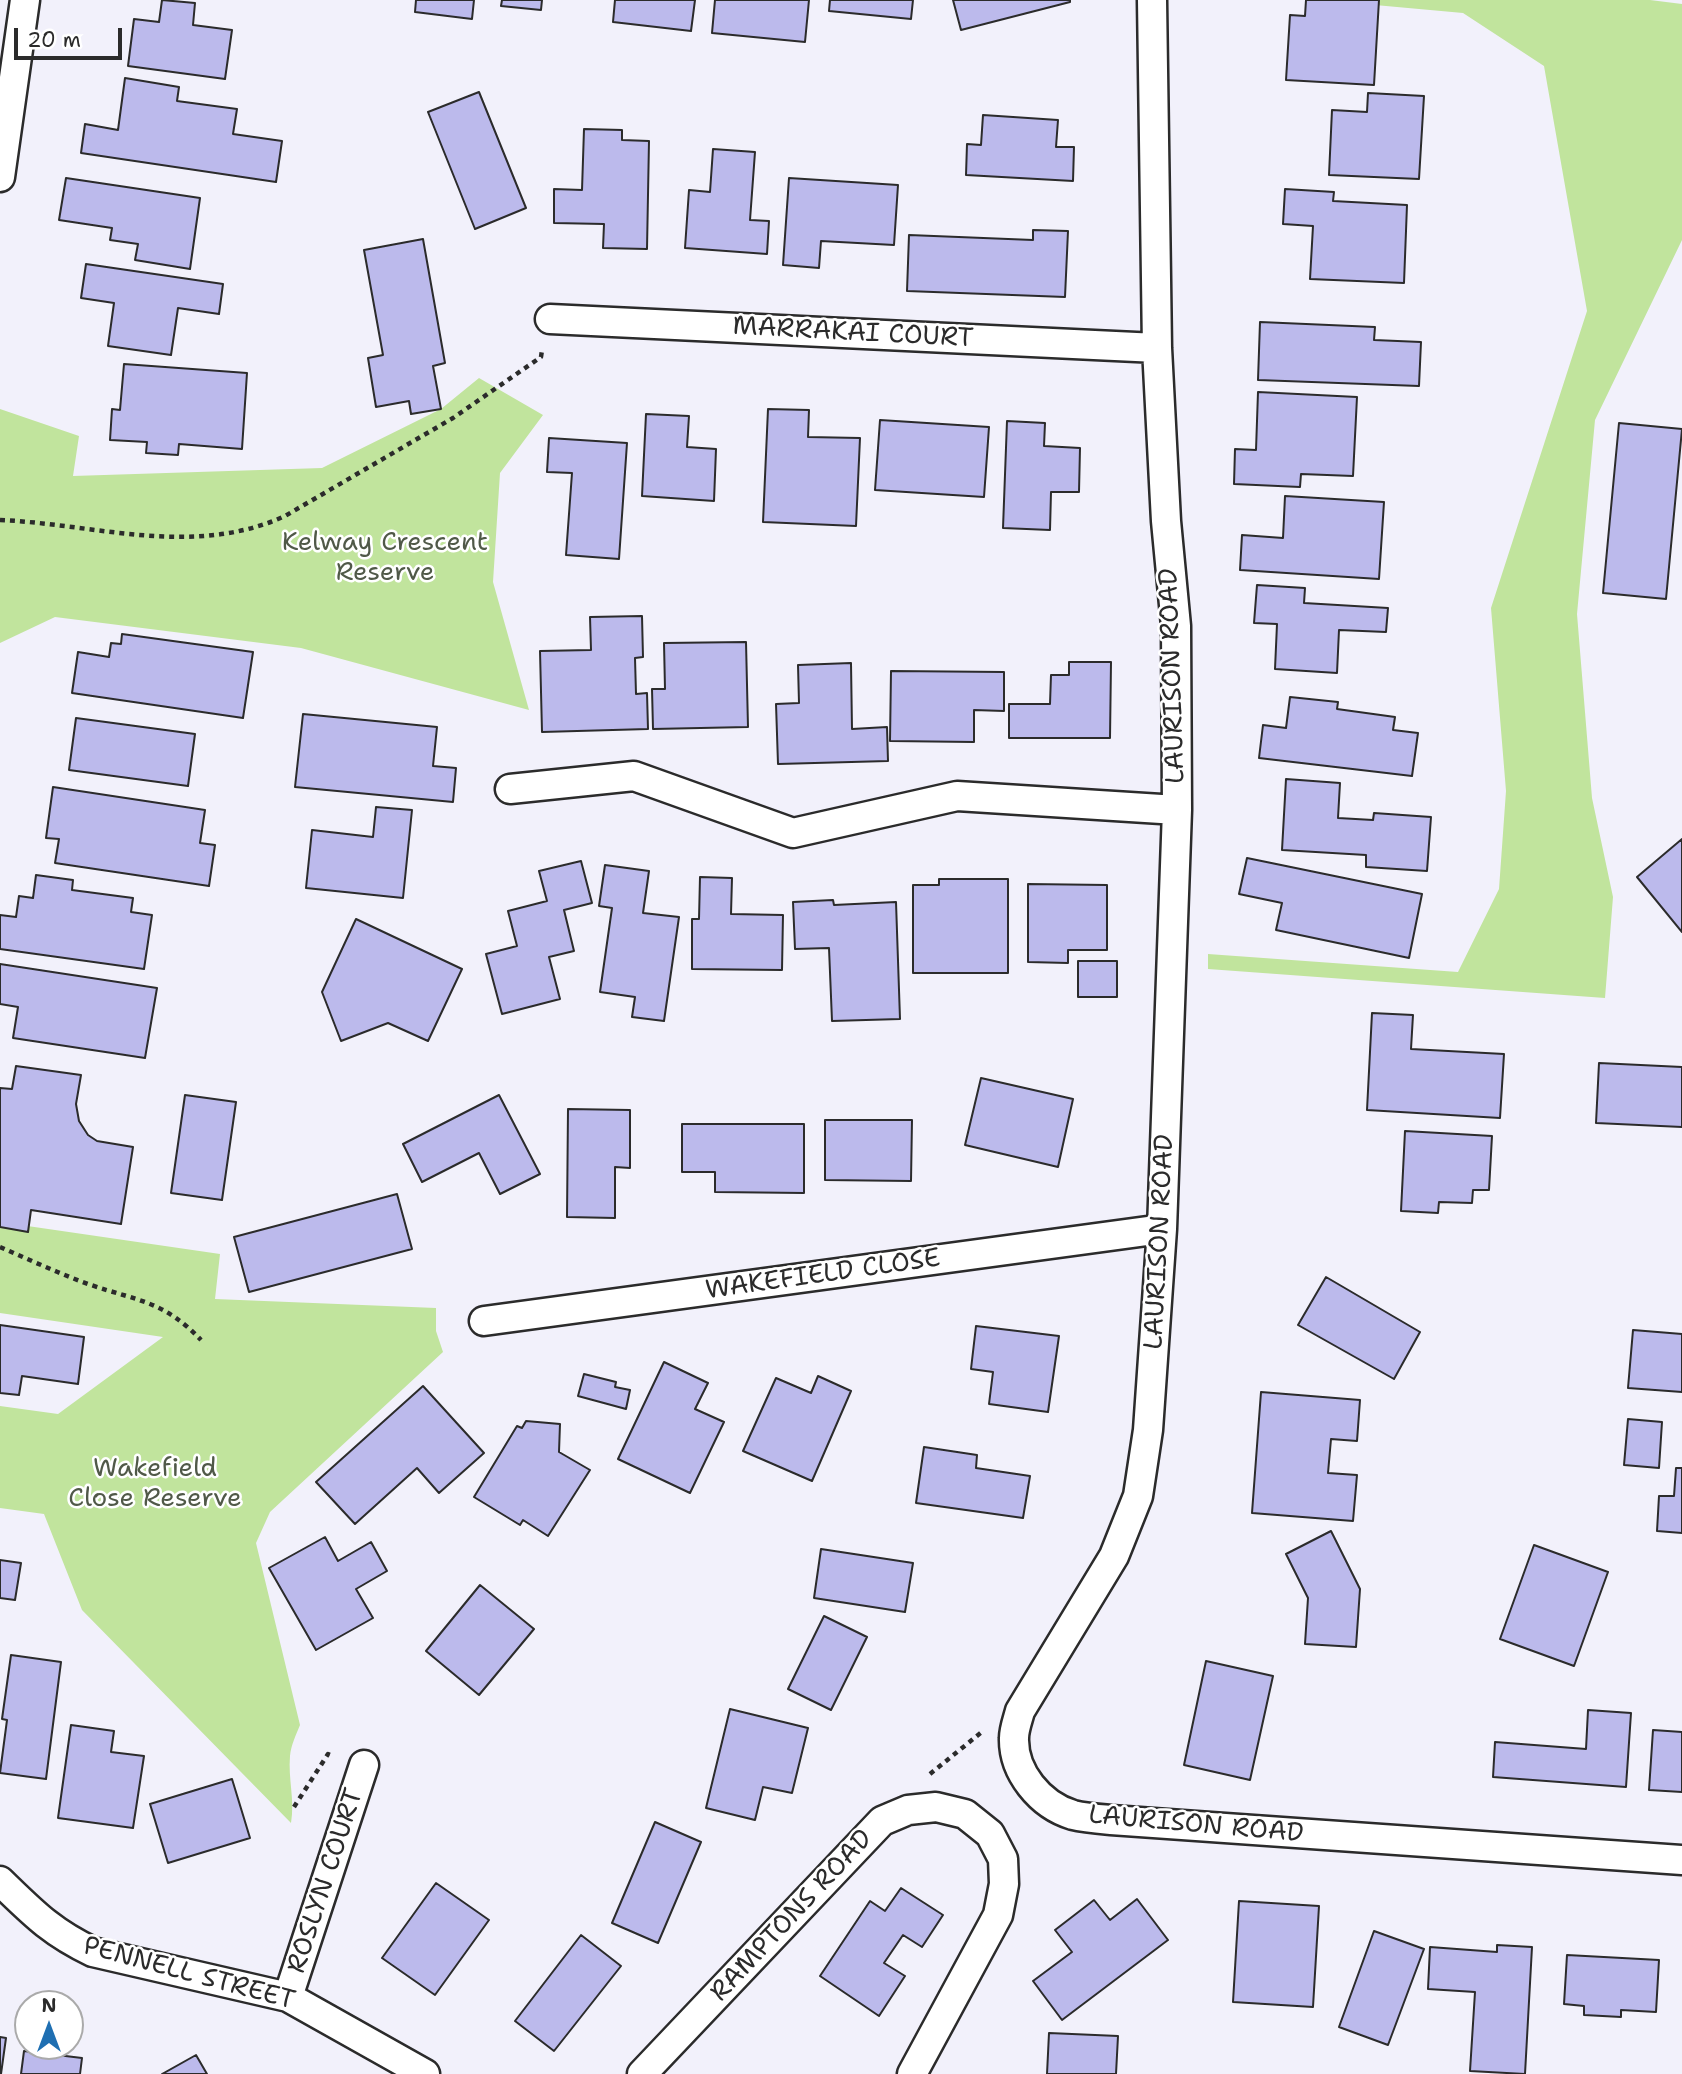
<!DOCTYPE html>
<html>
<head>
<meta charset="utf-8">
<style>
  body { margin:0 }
  #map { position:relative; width:1682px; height:2074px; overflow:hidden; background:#f2f1fb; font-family:"Shantell Sans",sans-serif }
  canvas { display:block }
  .north { position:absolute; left:14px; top:1990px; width:70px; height:70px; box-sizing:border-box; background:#fff; border:2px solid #aaa; border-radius:50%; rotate:0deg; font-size:19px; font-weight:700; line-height:28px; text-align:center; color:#2b2b2b }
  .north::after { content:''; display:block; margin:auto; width:24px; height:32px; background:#1f6fb2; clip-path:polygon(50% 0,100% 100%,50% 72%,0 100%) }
  .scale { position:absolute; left:14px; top:28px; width:108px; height:32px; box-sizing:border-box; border:4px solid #2b2b2b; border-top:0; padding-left:9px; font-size:21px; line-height:24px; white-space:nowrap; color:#2b2b2b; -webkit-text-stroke:5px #fff; paint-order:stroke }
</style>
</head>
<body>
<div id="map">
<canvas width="1682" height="2074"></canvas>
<div class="north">N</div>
<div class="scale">20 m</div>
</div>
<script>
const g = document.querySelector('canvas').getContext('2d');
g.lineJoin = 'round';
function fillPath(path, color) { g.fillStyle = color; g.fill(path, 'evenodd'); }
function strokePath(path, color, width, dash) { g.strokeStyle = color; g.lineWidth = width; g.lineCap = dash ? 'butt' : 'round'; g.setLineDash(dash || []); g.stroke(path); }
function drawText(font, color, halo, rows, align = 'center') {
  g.font = font + ' "Shantell Sans",sans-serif'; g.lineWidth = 5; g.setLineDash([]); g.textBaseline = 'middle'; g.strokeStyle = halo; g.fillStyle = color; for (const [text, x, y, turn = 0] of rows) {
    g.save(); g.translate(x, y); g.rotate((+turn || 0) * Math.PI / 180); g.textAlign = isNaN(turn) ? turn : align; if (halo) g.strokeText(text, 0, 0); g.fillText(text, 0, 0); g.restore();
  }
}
fillPath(new Path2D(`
  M1320,0H1650L1682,4V240L1595,420L1577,614L1592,798L1613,897L1605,998L1208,969V954L1458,972L1499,889L1506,791L1491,608L1587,311L1544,66L1463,13Z
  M479,378L543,415L500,473L493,582L529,710L301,648L55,617L0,643V409L79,436L73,476L322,468L441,409Z
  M0,1222L220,1254L215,1299L436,1308V1331L443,1352L270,1512L256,1543L300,1725C296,1735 291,1745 290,1756C288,1779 295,1800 291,1823L82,1610L44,1514L0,1508V1406L58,1414L163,1337L0,1313Z`), '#c1e49d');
const building = new Path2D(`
  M162,0L195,3L193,25L232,30L225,79L128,66L134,19L159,22Z
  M416,0H474L472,19L415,12Z
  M502,0H542L541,10L501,6Z
  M615,0H695L691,31L613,22Z
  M715,0H809L805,42L712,33Z
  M830,0H913L911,19L829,11Z
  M953,0H1070V2L961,30Z
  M1306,0H1379L1374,85L1286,80L1290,15L1305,16Z
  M125,78L179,87L177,101L237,109L233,134L282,141L276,182L81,153L85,124L118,130Z
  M479,92L526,208L475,229L428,112Z
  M1368,93L1424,96L1419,179L1329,175L1332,110L1367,112Z
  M983,115L1058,120L1056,147H1074L1073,181L966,175L967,144L981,145Z
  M584,129L622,130V140L649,141L647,249L603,248L604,224L554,223V189L582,190Z
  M713,149L755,152L750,220L769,221L767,254L685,248L689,190L710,192Z
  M66,178L200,198L190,269L135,260L138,244L110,240L112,228L59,220Z
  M789,178L898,185L894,245L821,241L819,268L783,265Z
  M1285,189L1334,192L1333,201L1407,205L1404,283L1310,279L1313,226L1283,224Z
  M1033,230L1068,231L1065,297L907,291L909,235L1033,240Z
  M423,239L445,363L433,366L441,409L411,414L409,401L376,407L368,358L383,355L364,250Z
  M86,264L223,284L219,314L178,308L171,355L108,346L114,303L81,298Z
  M1260,322L1375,327L1374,340L1421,342L1419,386L1258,380Z
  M124,364L247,373L242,449L179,444L178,455L146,453L147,442L110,440L112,409L120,410Z
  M1258,392L1357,397L1353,476L1301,474L1300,487L1234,484L1235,449L1256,450Z
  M768,409L809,410L808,437L860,438L856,526L763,522Z
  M646,414L689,416L687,447L716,449L714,501L642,496Z
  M880,420L989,427L984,497L875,490Z
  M1007,421L1045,423L1044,446L1080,448L1079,492H1051L1050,530L1003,528Z
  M1619,423L1682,429L1666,599L1603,593Z
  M549,438L627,443L619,559L566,555L572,473L547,472Z
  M1285,496L1384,502L1379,579L1240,570L1242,535L1283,538Z
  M1257,585L1305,588L1304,603L1388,608L1386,632L1339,630L1337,673L1275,669L1277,624L1254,623Z
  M642,616L643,657L635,658L636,694L647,693L648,729L542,732L540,651L591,650L590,617Z
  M122,634L253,652L243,718L72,693L78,652L109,657L111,643L121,644Z
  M746,642L748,727L653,729L652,689H665L664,643Z
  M1069,662H1111L1110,738H1009V704H1050L1051,675H1069Z
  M851,663L852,729L887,727L888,761L778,764L776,704L799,703L798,665Z
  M891,671L1004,672V711L974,710V742L890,741Z
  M1290,697L1338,702L1337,709L1395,717L1393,730L1418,733L1412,776L1259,758L1263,725L1286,728Z
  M303,714L437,727L433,766L456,768L453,802L295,787Z
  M76,718L195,734L188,786L69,770Z
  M1286,779L1340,783L1338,818L1373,820L1374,813L1431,817L1427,871L1366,867V855L1282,850Z
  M53,787L205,810L200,843L215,845L209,886L55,863L59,839L46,838Z
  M376,807L412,810L403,898L306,888L312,830L373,837Z
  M1682,839V932L1637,877Z
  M1247,858L1422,894L1409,958L1276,930L1282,903L1239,894Z
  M581,861L592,903L564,910L574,951L549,957L560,999L502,1014L486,954L517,946L508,911L547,901L539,871Z
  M605,865L649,871L643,913L679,917L664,1021L632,1017L635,997L600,992L612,908L599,906Z
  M36,875L73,880L72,890L133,898L131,912L152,915L144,969L0,949V915L16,917L19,896L33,898Z
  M700,877L732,878L731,914L783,915L782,970L692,969V919H699Z
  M939,879H1008V973H913V885H939Z
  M1028,884L1107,885V950H1068V963L1028,962Z
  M833,900L834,905L896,902L900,1019L832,1021L829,948L795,949L793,902Z
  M356,919L462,969L428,1041L388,1023L341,1041L322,992Z
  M1078,961H1117V997H1078Z
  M0,964L157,988L145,1058L13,1038L18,1007L0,1004Z
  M1372,1013L1413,1015L1411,1049L1504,1054L1500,1118L1367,1110Z
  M1599,1063L1682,1067V1127L1596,1123Z
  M16,1066L81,1075L76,1104L79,1121L88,1135L97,1141L133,1147L121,1224L31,1210L28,1232L0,1227V1088L12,1089Z
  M981,1078L1073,1099L1058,1167L965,1145Z
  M185,1095L236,1102L222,1200L171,1193Z
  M499,1095L540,1174L500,1194L479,1153L422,1182L403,1144Z
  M568,1109L630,1110V1168L615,1167V1218L567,1217Z
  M825,1120H912L911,1181L825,1180Z
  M682,1124H804V1193L715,1192V1172H682Z
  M1405,1131L1492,1136L1489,1190H1473L1472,1203L1439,1202L1438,1213L1401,1211Z
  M397,1194L412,1249L249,1292L234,1237Z
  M1326,1277L1420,1332L1394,1379L1298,1325Z
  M0,1325L84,1337L78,1384L22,1376L19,1395L0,1393Z
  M976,1326L1059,1336L1048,1412L989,1404L993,1372L971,1369Z
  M1633,1330L1682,1334V1392L1628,1388Z
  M664,1362L708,1383L695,1409L724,1422L690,1493L618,1459Z
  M584,1374L616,1382L615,1387L630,1390L626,1409L578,1396Z
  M818,1376L851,1391L812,1481L743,1451L776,1378L811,1393Z
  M423,1386L484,1453L439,1493L417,1468L355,1524L316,1482Z
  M1261,1392L1360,1400L1357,1441L1331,1439L1328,1473L1357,1475L1353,1521L1252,1513Z
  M1628,1419L1662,1422L1659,1468L1624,1465Z
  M526,1421L560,1424L559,1452L590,1470L548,1536L523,1520L520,1525L474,1497L517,1426L522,1428Z
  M924,1447L977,1455L976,1468L1030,1476L1023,1518L916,1503Z
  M1676,1468H1682V1533L1657,1531L1659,1496H1674Z
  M1331,1531L1360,1589L1356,1647L1305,1644L1308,1598L1286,1554Z
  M325,1537L338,1561L371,1542L387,1571L356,1589L373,1618L316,1650L269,1568Z
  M1534,1545L1608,1572L1574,1666L1500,1639Z
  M821,1549L913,1563L905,1612L814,1598Z
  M0,1560L21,1563L15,1600L0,1598Z
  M480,1585L534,1629L479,1695L426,1651Z
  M824,1616L867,1637L831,1710L788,1689Z
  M11,1655L61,1662L46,1779L0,1773L7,1720L2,1719Z
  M1206,1661L1273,1676L1250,1780L1184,1765Z
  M730,1709L808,1728L792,1793L763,1787L755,1820L706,1808Z
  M1588,1710L1631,1713L1626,1787L1493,1777L1495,1742L1586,1749Z
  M71,1725L114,1731L111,1752L144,1756L133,1828L58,1818Z
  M1653,1730L1682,1732V1792L1649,1790Z
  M232,1779L250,1838L168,1863L150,1804Z
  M655,1822L701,1842L658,1943L612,1923Z
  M436,1883L489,1920L435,1995L382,1958Z
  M901,1888L943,1915L922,1947L903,1935L884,1963L905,1976L879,2016L820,1976L870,1901L885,1911Z
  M1137,1899L1168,1940L1062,2020L1033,1981L1072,1952L1055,1930L1094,1900L1110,1920Z
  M1239,1901L1319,1906L1313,2007L1233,2002Z
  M1374,1931L1424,1949L1388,2045L1339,2027Z
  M581,1935L621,1966L554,2051L515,2021Z
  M1497,1945L1532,1947L1525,2074L1470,2071L1475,1992L1428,1989L1430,1947L1497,1952Z
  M1567,1955L1659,1960L1656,2012L1621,2010V2017L1584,2015V2006L1564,2004Z
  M1049,2033L1118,2036L1116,2074H1047Z
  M0,2037L6,2038L1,2074H0Z
  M24,2051L82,2058L80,2074H21Z
  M196,2055L207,2074H162Z`);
fillPath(building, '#bcbaec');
strokePath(building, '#2b2b2b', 2);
const minor = new Path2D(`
  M1152,0L1157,348L1166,521L1176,626L1177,810L1162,1229L1148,1430L1138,1496L1114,1556L1020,1711C1018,1719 1014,1729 1014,1738C1013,1772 1040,1805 1073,1815C1085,1818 1099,1819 1111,1820L1682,1860
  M0,177L25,0
  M550,319L1157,348
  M510,789L634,776L793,833L957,796L1177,810
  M484,1321L1162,1229
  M0,1881C33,1913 51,1932 93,1952L288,1997L425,2074
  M288,1997L364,1765
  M642,2074L882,1821L908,1810L936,1807L965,1814L990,1834L1003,1859L1004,1884L998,1915L912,2074`);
strokePath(minor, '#2b2b2b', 33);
strokePath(new Path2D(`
  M0,520C95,524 193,558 285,516L453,418L541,357L542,350
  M0,1247C30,1260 60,1274 91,1285C138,1301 164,1301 201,1340
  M930,1774L983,1731
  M294,1807L328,1754L333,1756`), '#2b2b2b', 4.5, [5, 5]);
strokePath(minor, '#fff', 28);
drawText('26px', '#2b2b2b', '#fff', [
  ["MARRAKAI COURT",853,333,3],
  ["LAURISON ROAD",1173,676,-92],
  ["LAURISON ROAD",1160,1242,-87],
  ["WAKEFIELD CLOSE",823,1275,-8],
  ["LAURISON ROAD",1196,1825,5],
  ["ROSLYN COURT",326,1881,-72],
  ["RAMPTONS ROAD",792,1916,-47],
  ["PENNELL STREET",189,1974,15]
]);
drawText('26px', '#505948', '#fff', [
  ["Kelway Crescent",385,543],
  ["Reserve",385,573],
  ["Wakefield",155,1469],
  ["Close Reserve",155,1499]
]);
</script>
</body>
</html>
